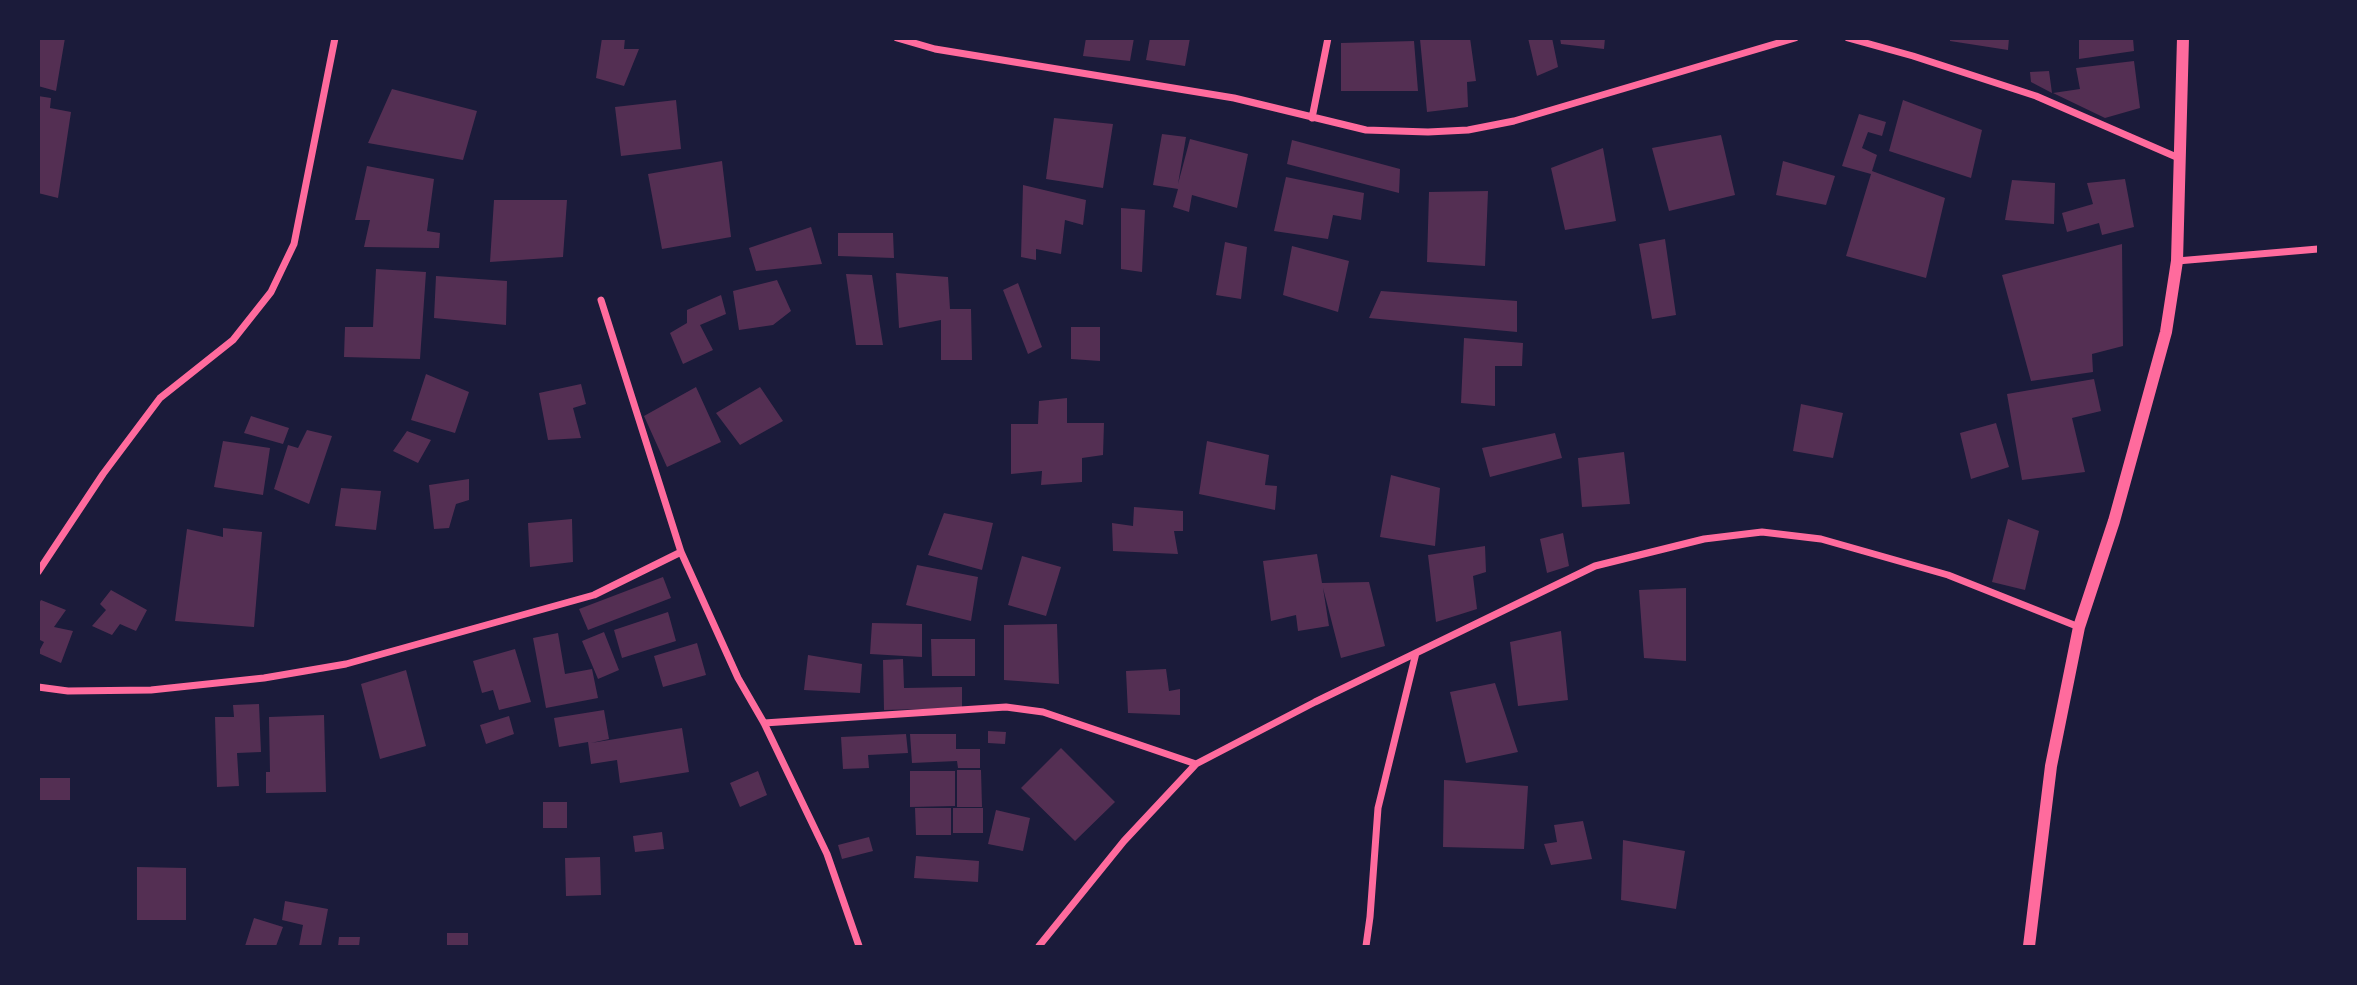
<!DOCTYPE html>
<html>
<head>
<meta charset="utf-8">
<style>
  body { margin:0 }
  #map { position:relative; width:2357px; height:985px; overflow:hidden; background:#1b1b3a; font-family:Manrope,sans-serif }
  canvas { display:block }
  .frame { position:absolute; inset:0; border:40px solid #1b1b3a; pointer-events:none }
</style>
</head>
<body>
<div id="map">
<canvas width="2357" height="985"></canvas>
<div class="frame"></div>
</div>
<script>
const g = document.querySelector('canvas').getContext('2d');
g.lineJoin = 'round';
function fillPath(path, color) { g.fillStyle = color; g.fill(path, 'evenodd'); }
function strokePath(path, color, width, dash) { g.strokeStyle = color; g.lineWidth = width; g.lineCap = dash ? 'butt' : 'round'; g.setLineDash(dash || []); g.stroke(path); }
fillPath(new Path2D(`
  M38,38H65L56,91L38,86Z
  M602,38H625L624,49H639L624,86L596,78Z
  M1086,38H1134L1130,61L1083,56Z
  M1150,38H1190L1185,66L1146,60Z
  M1470,38L1476,81L1467,82L1468,107L1427,112L1420,39Z
  M1528,38H1552L1558,67L1537,76Z
  M1560,38H1605L1604,49L1561,44Z
  M1950,38H2009L2008,50L1950,41Z
  M2079,38H2133L2134,51L2079,59Z
  M1414,41L1418,91H1341V43Z
  M2134,61L2140,108L2105,118L2053,93L2080,89L2076,68Z
  M2049,71L2052,93L2031,82L2030,72Z
  M392,89L477,111L463,160L368,143Z
  M38,96L51,98L50,108L71,112L58,198L38,193Z
  M676,100L681,149L621,156L615,107Z
  M1903,100L1982,130L1971,178L1889,151Z
  M1859,114L1886,122L1882,136L1868,132L1862,148L1877,155L1872,171L1945,198L1926,278L1846,256L1871,174L1842,166Z
  M1054,118L1113,124L1103,188L1046,179Z
  M1162,134L1186,137L1178,184L1190,139L1248,154L1237,208L1192,195L1189,212L1173,207L1178,189L1153,185Z
  M1721,135L1735,195L1669,211L1652,148Z
  M1292,140L1400,169L1399,193L1287,164Z
  M1603,148L1616,221L1565,230L1551,168Z
  M722,161L731,237L662,249L648,174Z
  M1783,161L1835,176L1826,205L1776,195Z
  M367,166L434,179L427,231L440,233L439,248L364,247L370,220H355Z
  M1286,177L1364,193L1361,220L1333,215L1328,239L1274,231Z
  M2125,179L2134,227L2102,235L2099,223L2067,232L2062,213L2093,204L2087,183Z
  M2012,180L2055,183L2054,224L2005,220Z
  M1023,185L1086,200L1083,225L1065,220L1061,254L1036,249V260L1021,257Z
  M1488,191L1485,266L1427,262L1429,192Z
  M494,200H567L563,257L490,262Z
  M1121,208L1145,210L1142,272L1121,269Z
  M811,227L822,264L756,271L749,248Z
  M838,233H893L894,258L838,256Z
  M1665,239L1676,315L1652,319L1639,244Z
  M1225,242L1247,247L1241,299L1216,295Z
  M2122,244L2123,346L2092,354L2093,372L2031,381L2002,275Z
  M1292,246L1349,261L1338,312L1283,295Z
  M376,269L426,272L420,359L344,357L345,327H373Z
  M896,273L948,277L950,309H971L972,360H941V320L899,328Z
  M846,274L872,275L883,345H856Z
  M436,276L507,281L506,325L434,318Z
  M777,280L791,311L773,325L739,330L733,291Z
  M1018,283L1042,347L1028,354L1003,290Z
  M1381,291L1517,301V332L1369,318Z
  M721,295L726,314L700,325L713,350L683,364L670,333L687,323V310Z
  M1071,327H1100V361L1071,359Z
  M1464,338L1523,343L1522,366H1495V406L1461,403Z
  M426,374L469,392L455,433L411,420Z
  M2094,379L2101,411L2072,418L2085,472L2022,480L2007,394Z
  M581,384L586,404L573,408L581,438L548,440L539,393Z
  M696,387L721,442L667,467L644,416Z
  M760,387L783,421L740,445L716,413Z
  M1067,398V423H1104L1103,455L1082,458V482L1041,485L1042,471L1011,474V424H1038L1039,401Z
  M1801,404L1843,413L1833,458L1793,451Z
  M251,416L289,428L283,444L244,433Z
  M1996,423L2009,467L1971,479L1960,433Z
  M307,430L332,436L309,504L274,489L288,445L298,448Z
  M407,431L431,440L418,463L393,451Z
  M1555,433L1562,458L1490,477L1482,448Z
  M223,441L270,448L263,495L214,487Z
  M1207,441L1269,455L1265,485L1277,486L1275,510L1199,494Z
  M1624,452L1630,504L1582,507L1578,458Z
  M1391,475L1440,488L1435,546L1380,537Z
  M469,479V500L456,504L449,528L434,529L429,485Z
  M341,488L381,491L376,530L335,526Z
  M1134,507L1183,511V531H1174L1178,554L1113,551L1112,523L1133,526Z
  M944,513L993,523L982,570L928,555Z
  M572,519L573,562L530,567L528,523Z
  M2008,519L2039,531L2025,590L1992,582Z
  M223,528L262,532L254,627L175,621L187,529L223,537Z
  M1563,533L1569,566L1547,573L1540,539Z
  M1485,546L1486,572L1473,576L1477,609L1436,622L1428,555Z
  M1317,554L1322,583L1369,582L1385,646L1341,658L1323,588L1329,626L1298,631L1296,615L1271,621L1263,561Z
  M1022,556L1061,567L1046,616L1008,605Z
  M917,565L978,577L971,621L906,605Z
  M663,577L671,598L588,630L579,609Z
  M1686,588V661L1644,658L1639,590Z
  M111,590L147,610L136,631L120,624L112,635L92,626L106,610L100,604Z
  M41,600L66,610L54,627L73,631L61,663L38,653L44,642L38,639V605Z
  M668,612L676,641L622,658L614,630Z
  M872,623L922,624V657L870,654Z
  M1057,624L1059,684L1004,680V625Z
  M1561,631L1568,700L1518,706L1510,642Z
  M604,632L619,670L598,679L582,641Z
  M558,633L565,674L592,669L598,698L546,708L533,638Z
  M931,639H975V676H932Z
  M697,643L706,675L663,687L654,656Z
  M515,649L531,702L499,710L493,690L482,693L473,661Z
  M808,655L862,664L860,693L804,690Z
  M903,659L904,688L962,687V708L884,710L883,660Z
  M1166,669L1169,691L1180,689V715L1128,713L1126,671Z
  M406,670L426,746L380,759L361,684Z
  M1495,683L1518,752L1466,763L1450,692Z
  M259,704L261,752L237,753L239,786L217,787L215,717H234L233,705Z
  M604,710L609,739L591,743L682,728L689,772L620,783L617,760L591,764L588,742L559,747L554,718Z
  M324,715L326,792L266,793V772H270L269,717Z
  M509,716L514,734L486,744L480,725Z
  M988,731L1006,732L1005,744L988,743Z
  M906,734L908,753L868,755L869,768L843,769L841,737Z
  M910,734H956V749H980V768H958L957,761L912,763Z
  M1061,748L1115,802L1075,841L1021,788Z
  M957,770H981L982,807H957Z
  M758,771L767,795L740,807L730,783Z
  M910,771H955V806L910,807Z
  M40,778H70V800H40Z
  M1444,780L1528,786L1524,849L1443,847Z
  M543,802H567V828H543Z
  M915,808H951V835H916Z
  M953,808H983V833H953Z
  M996,810L1030,818L1023,851L988,844Z
  M1583,821L1592,859L1551,865L1544,844L1557,842L1554,825Z
  M662,832L664,849L635,852L633,836Z
  M869,837L873,851L842,859L838,845Z
  M1623,840L1685,851L1676,909L1621,900Z
  M916,856L979,861L978,882L914,878Z
  M600,857L601,895L566,896L565,858Z
  M137,867L186,868V920H137Z
  M285,901L328,909L321,946H299L303,925L282,920Z
  M254,918L283,927L276,946H245Z
  M447,933H468V946H447Z
  M339,937H360L359,946H338Z`), '#542f53');
strokePath(new Path2D(`
  M897,38L935,49L1234,98L1366,130L1428,132L1468,130L1514,121L1795,38
  M1848,38L1913,56L2036,96L2181,159
  M1312,118L1328,38
  M2177,261L2318,249
  M601,300L681,552L738,678L764,723L827,854L859,946
  M38,572L103,474L160,398L233,340L271,292L294,244L335,38
  M38,687L68,691L151,690L264,678L346,664L594,595L681,552
  M764,723L1006,707L1043,712L1196,764
  M1039,946L1124,841L1196,764L1315,702L1595,566L1704,539L1762,532L1821,539L1948,575L2079,627
  M1366,946L1370,917L1378,808L1416,653`), '#ff6b9d', 7);
strokePath(new Path2D(`
  M2029,946L2051,766L2079,627L2114,521L2166,332L2177,261L2183,38`), '#ff6b9d', 12);
</script>
</body>
</html>
